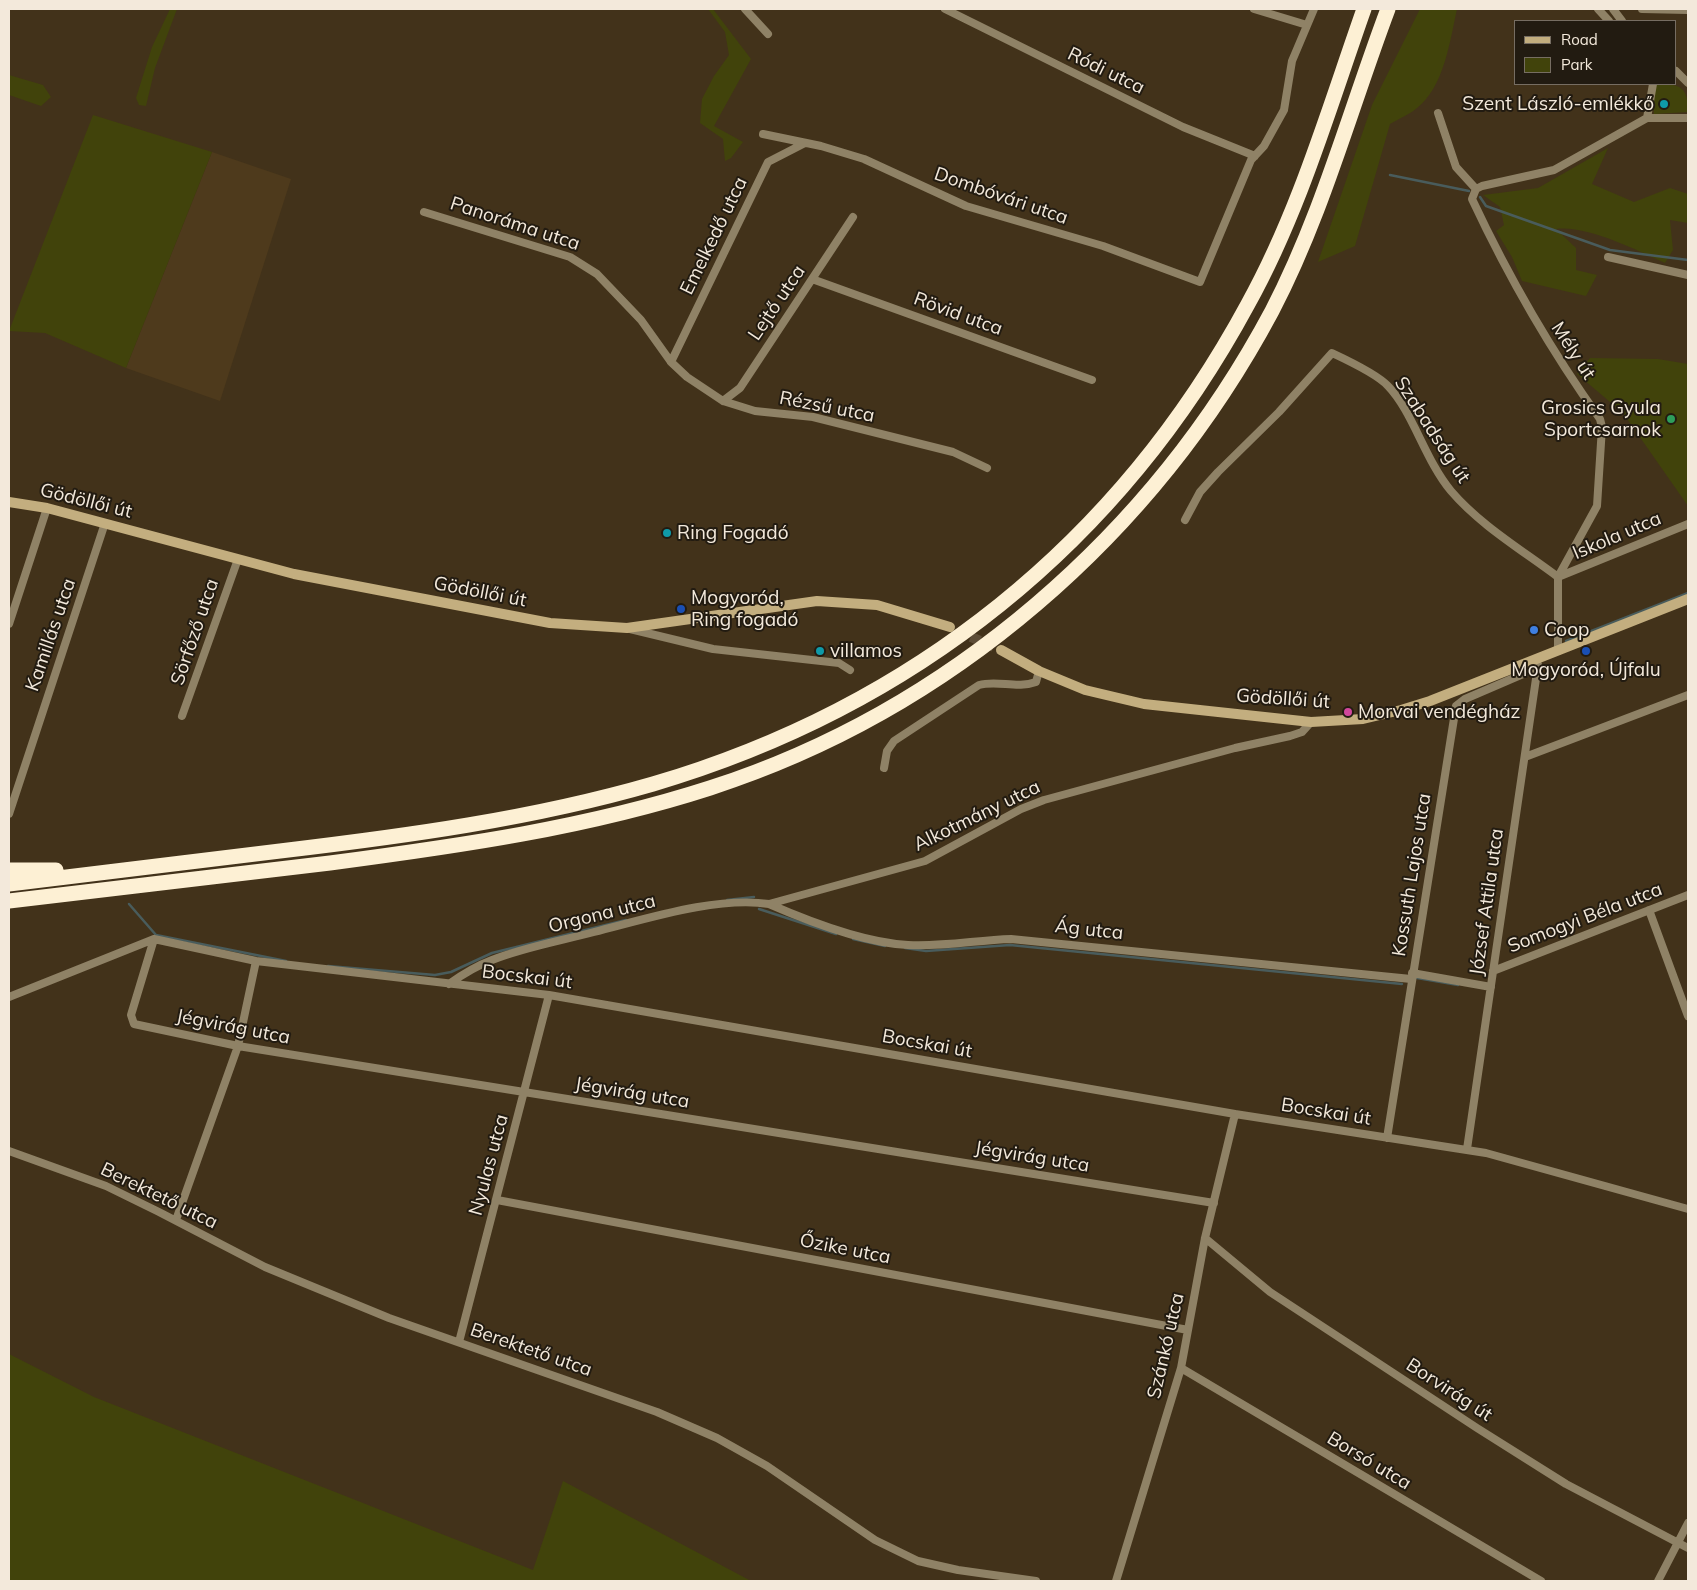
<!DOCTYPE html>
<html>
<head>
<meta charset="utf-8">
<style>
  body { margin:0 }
  #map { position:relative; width:1697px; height:1590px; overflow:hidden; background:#42321a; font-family:Mulish,sans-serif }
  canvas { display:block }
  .frame { position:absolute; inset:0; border:10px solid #f3e9db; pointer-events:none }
  .legend { position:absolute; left:1514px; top:20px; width:162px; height:65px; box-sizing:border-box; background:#221b11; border:1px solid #766d62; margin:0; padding:6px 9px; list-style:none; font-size:15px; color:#f3e9db }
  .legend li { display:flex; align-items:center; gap:10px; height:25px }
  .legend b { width:25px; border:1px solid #766d62 }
</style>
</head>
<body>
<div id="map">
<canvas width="1697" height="1590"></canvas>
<div class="frame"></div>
<ul class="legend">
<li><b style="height:6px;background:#c3ae7f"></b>Road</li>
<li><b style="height:14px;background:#41430b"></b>Park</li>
</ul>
</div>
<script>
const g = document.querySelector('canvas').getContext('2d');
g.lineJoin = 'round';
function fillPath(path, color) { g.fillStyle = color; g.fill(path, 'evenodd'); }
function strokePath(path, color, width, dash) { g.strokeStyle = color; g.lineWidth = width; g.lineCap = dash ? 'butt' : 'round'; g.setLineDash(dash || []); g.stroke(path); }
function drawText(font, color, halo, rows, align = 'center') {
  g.font = font + ' Mulish,sans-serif'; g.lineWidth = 4; g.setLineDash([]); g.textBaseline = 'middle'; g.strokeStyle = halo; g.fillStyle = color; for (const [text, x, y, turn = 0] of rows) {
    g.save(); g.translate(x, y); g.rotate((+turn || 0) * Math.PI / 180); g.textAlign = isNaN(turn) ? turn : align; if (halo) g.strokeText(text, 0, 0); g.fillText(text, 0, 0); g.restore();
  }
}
fillPath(new Path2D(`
  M212,152L291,179L220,401L126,368Z`), '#4e3a1c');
fillPath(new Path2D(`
  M170,9H177L155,68L146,106L139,105L136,98L152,47Z
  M708,9H713L751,59L714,126L743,142L731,158L725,161L723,139L700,123L702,99L714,76L729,55L725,32Z
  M1420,9H1457C1450,41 1444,87 1417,108C1409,115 1398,119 1390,124L1355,246L1318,262L1372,105Z
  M9,75L43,85L51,97L41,106L9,95Z
  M1657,84C1681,84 1688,87 1688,112L1654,114L1652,90Z
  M93,115L212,152L126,368L45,333L9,331Z
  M1608,148L1592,184L1634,202L1670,188L1688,194V223L1670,220L1673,250L1665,263C1636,250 1587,225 1556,229L1576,248V270L1597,275L1586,296L1522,281L1512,257L1496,231L1504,225L1500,207L1483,195L1538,188Z
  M1590,358L1658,359L1688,364V506L1623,413L1577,374Z
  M9,1354L94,1397L533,1570L563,1481L751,1581H9Z`), '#41430b');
strokePath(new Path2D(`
  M1390,175L1469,191
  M1480,197L1486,206L1610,250L1688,260
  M1566,641L1688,593
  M727,900L754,897
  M129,904L156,935L286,961
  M759,909L836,934
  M853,939L885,946
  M905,948L926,951L1010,945L1402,984
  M328,966L435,975L451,972L492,953L626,920
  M1417,978L1458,985`), '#495c5c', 2.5);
strokePath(new Path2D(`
  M957,631L1001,650`), '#5d4d37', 10, [10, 5]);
strokePath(new Path2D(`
  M745,9L768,34
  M945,9L1183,127L1255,156
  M1254,9L1307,25
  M1598,9L1609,21
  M1613,9L1622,21
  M1642,9L1688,10
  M1676,71L1688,83
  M1438,113L1456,167L1476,189
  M1647,118L1653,84
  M763,134L821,146L864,159L966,206L1103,246L1200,282L1251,160L1264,146L1284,110L1292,61L1314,9
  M424,212L570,257L597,274L641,320L671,362L687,377L723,401L755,411L813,417L953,452L987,468
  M1608,257L1688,275
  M812,279L1092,380
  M671,362L768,162L805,143
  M723,401L740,388L853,217
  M1185,520L1200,492L1218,472L1279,412L1332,353C1347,360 1377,374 1388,386C1413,412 1425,460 1451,491C1480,525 1522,550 1558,577L1688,524
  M9,624L47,508
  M630,629L713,649L839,663L850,670
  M1558,651V577L1597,506L1602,427L1600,419C1549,348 1509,278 1472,199L1476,189L1482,186L1554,170L1647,118H1688
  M182,716L238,559
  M1525,757L1688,695
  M884,768L887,751L894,741L979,685C998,680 1017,689 1036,682L1039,671
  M9,814L105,523
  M769,904L925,861L1021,809L1044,800L1235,748L1290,736L1302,732L1311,722
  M1649,910L1688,1016
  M154,939L256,961L549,995L1235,1114L1486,1153L1688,1209
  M154,939L131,1015L134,1024L238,1046L1214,1203
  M1493,971L1688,895
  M1412,973L1491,987
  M449,984C463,974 476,966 492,960C525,947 560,941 594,932C646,919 717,896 769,904C808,921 866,943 908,945C943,947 977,940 1011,939L1411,979
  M9,997L154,939
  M1387,1138L1456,706L1465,699L1537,668
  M1467,1149L1538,665
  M9,1151L106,1186L159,1212L265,1267L389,1318L657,1412L717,1438L767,1466L875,1540L918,1561L958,1570L1036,1581
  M497,1200L1188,1330
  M176,1220L238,1046L256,961
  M1205,1238L1270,1292L1477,1428L1566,1484L1688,1548
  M459,1342L549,995
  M1181,1368L1541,1581
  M1116,1581L1181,1368L1205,1238L1235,1114
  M1658,1581L1688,1523`), '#8f8266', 8);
strokePath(new Path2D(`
  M9,502L47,508L294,574L550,623L627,628L817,601L877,605L950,627
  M1001,650L1039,671L1085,690L1144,704L1311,722L1363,719L1401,710L1430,701L1688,599`), '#c3ae7f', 10);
strokePath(new Path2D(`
  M9,870H56
  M9,884C99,873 190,862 280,851C406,836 532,819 653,784C914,707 1119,543 1248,304C1299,212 1329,108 1364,9
  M9,901C116,888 223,876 330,863C459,846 586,828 710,788C951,710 1153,534 1272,311C1322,215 1350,110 1388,9`), '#fdf0d4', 15);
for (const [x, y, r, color] of [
  [1664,104,5,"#0f9aa8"],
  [1671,419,5,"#2e9e5b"],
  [667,533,5,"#0f9aa8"],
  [681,609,5,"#1a4fb4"],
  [1534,630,5,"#3f7fe0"],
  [820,651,5,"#0f9aa8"],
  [1586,651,5,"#1a4fb4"],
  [1348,712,5,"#d1479c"]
]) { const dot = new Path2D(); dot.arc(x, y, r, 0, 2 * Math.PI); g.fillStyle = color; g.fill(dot); strokePath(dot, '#221b11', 2); }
drawText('19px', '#f3e9db', '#221b11', [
  ["Ródi utca",1106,71,26],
  ["Dombóvári utca",1001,196,19],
  ["Panoráma utca",515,224,18],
  ["Emelkedő utca",714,236,-64],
  ["Lejtő utca",777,303,-56],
  ["Rövid utca",958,314,20],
  ["Mély út",1573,351,57],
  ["Rézsű utca",827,407,11],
  ["Szabadság út",1432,430,57],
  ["Gödöllői út",86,501,14],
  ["Iskola utca",1617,536,-23],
  ["Gödöllői út",480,592,11],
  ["Sörfőző utca",195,632,-71],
  ["Kamillás utca",51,635,-71],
  ["Gödöllői út",1283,699,4],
  ["Alkotmány utca",977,816,-26],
  ["Kossuth Lajos utca",1412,875,-81],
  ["József Attila utca",1487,902,-82],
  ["Orgona utca",602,914,-14],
  ["Somogyi Béla utca",1585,918,-21],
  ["Ág utca",1089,930,6],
  ["Bocskai út",527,977,7],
  ["Jégvirág utca",233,1027,11],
  ["Bocskai út",927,1044,10],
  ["Jégvirág utca",632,1093,9],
  ["Bocskai út",1326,1112,9],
  ["Jégvirág utca",1032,1157,9],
  ["Nyulas utca",489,1165,-75],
  ["Berektető utca",159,1196,26],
  ["Őzike utca",845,1249,11],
  ["Szánkó utca",1166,1346,-77],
  ["Berektető utca",531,1350,19],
  ["Borvirág út",1449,1390,33],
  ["Borsó utca",1369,1461,31]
]);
drawText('19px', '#f3e9db', '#221b11', [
  ["Szent László-emlékkő",1654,104,"right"],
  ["Grosics Gyula",1661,408,"right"],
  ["Sportcsarnok",1661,430,"right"],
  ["Ring Fogadó",677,533],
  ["Mogyoród,",691,598],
  ["Ring fogadó",691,620],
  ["Coop",1544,630],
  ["villamos",830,651],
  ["Mogyoród, Újfalu",1586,670,"center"],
  ["Morvai vendégház",1358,712]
], 'left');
</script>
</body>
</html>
